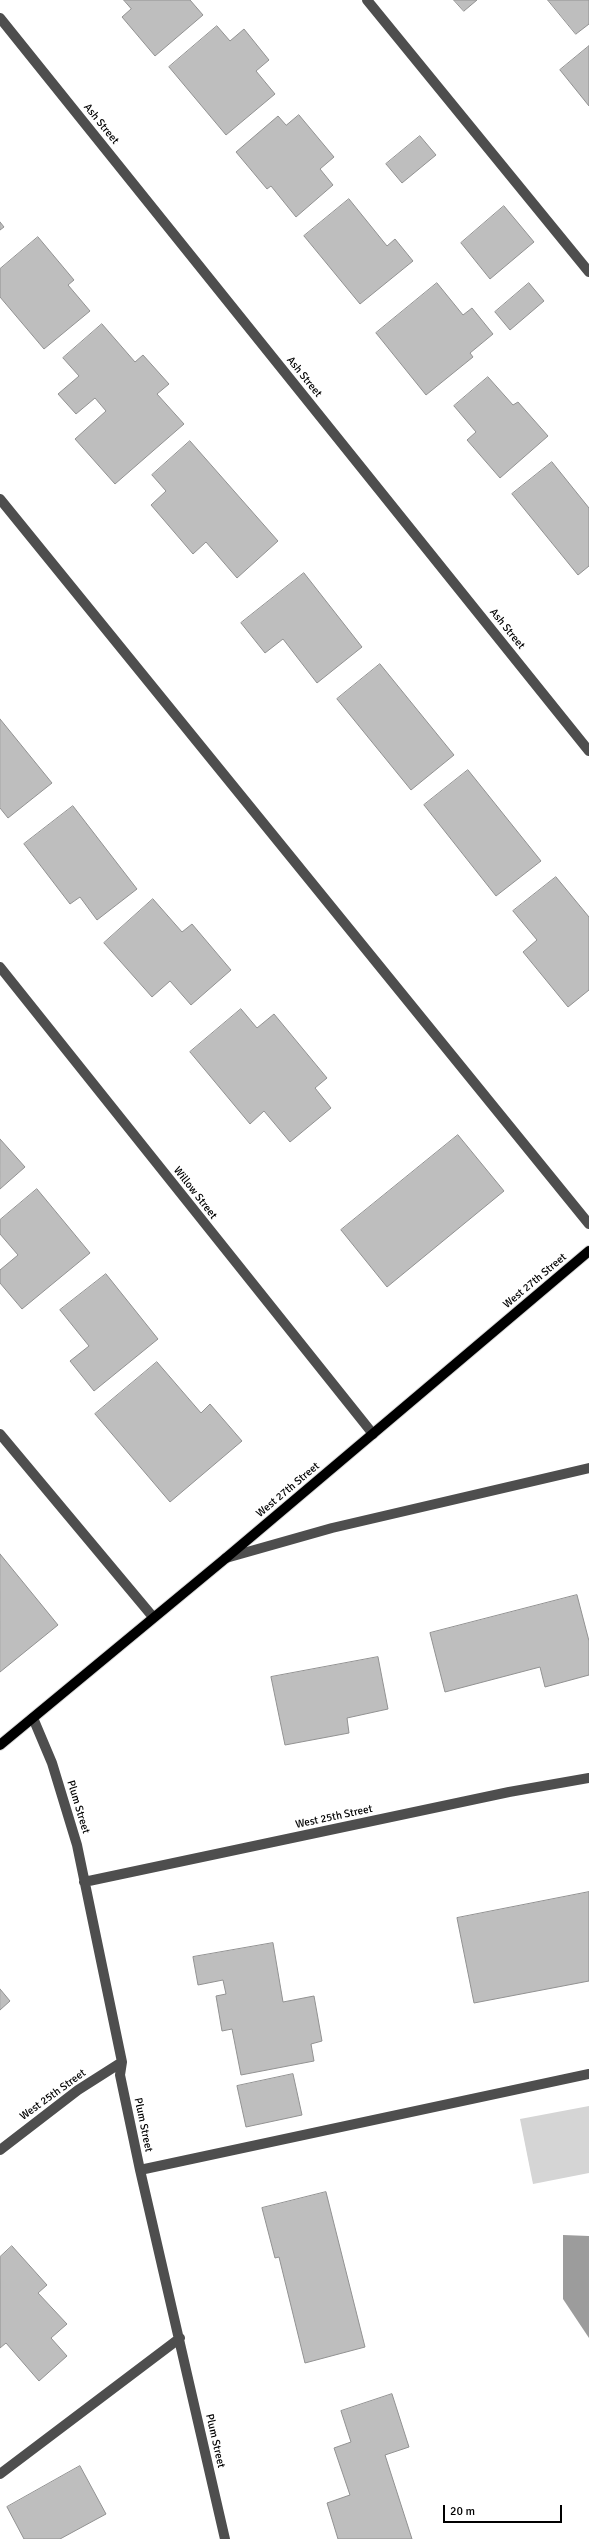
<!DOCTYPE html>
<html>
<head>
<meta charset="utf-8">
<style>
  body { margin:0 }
  #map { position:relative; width:589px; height:2539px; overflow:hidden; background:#fff; font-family:Signika,sans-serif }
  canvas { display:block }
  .scale { position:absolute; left:443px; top:2505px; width:119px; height:18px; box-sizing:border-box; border:2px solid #000; border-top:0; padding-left:5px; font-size:12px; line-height:14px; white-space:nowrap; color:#000; -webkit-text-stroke:3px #fff; paint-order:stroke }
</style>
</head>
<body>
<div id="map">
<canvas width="589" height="2539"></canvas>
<div class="scale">20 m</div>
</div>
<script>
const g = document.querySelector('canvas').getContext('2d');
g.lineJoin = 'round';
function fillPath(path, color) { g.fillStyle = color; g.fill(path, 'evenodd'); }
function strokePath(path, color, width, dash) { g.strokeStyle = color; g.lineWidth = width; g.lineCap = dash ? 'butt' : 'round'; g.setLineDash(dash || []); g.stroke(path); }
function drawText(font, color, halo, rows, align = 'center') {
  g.font = font + ' Signika,sans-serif'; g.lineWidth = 4; g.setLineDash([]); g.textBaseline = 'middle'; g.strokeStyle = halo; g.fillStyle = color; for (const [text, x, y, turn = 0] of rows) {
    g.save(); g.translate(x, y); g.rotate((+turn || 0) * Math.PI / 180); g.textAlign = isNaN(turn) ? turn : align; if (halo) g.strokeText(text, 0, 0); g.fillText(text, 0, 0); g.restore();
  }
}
fillPath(new Path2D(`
  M589,2106V2173L533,2184L520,2119Z`), '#d5d5d5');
fillPath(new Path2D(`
  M563,2235L589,2236V2338L563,2299Z`), '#9c9c9c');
const building = new Path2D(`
  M124,0H190L203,15L155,56L122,17L131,9Z
  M454,0H477L464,11Z
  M548,0H589V24L576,34Z
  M217,26L230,41L244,29L269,60L256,71L275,94L226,135L169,67Z
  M589,46V106L560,70Z
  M299,115L334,157L320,169L333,185L296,217L271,186L267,189L236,152L278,116L286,125Z
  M420,136L436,155L402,183L386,164Z
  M349,199L387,246L395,239L413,261L360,304L304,236Z
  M504,206L534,242L490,279L461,243Z
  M0,222L4,227L0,230Z
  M38,237L74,280L68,285L90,311L44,349L0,297V269Z
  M437,283L463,315L472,308L493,334L470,353L473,357L426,395L376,333Z
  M529,283L544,301L510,330L495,312Z
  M102,324L135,362L143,355L169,384L157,394L184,424L115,484L75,439L106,411L95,398L76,414L58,394L79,376L63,358Z
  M488,377L513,405L518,402L548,436L500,478L467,440L476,432L454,406Z
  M190,441L278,541L237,578L206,542L193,554L151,505L166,491L152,475Z
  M552,462L589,508V566L578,575L512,494Z
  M304,573L362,647L317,683L283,639L265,653L241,623Z
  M380,664L454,755L411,790L337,699Z
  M0,719L52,783L8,818L0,808Z
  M468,770L541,861L496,896L424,805Z
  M73,806L137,889L97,920L80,897L70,904L24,844Z
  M556,877L589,917V990L568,1007L523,952L537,940L513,911Z
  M153,899L182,932L192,924L231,970L191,1005L170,981L152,997L104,943Z
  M241,1009L257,1028L274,1014L327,1078L315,1088L331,1108L290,1142L264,1111L250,1124L190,1052Z
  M458,1135L504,1191L387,1287L341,1230Z
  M0,1139L25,1167L0,1189Z
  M37,1189L90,1253L22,1309L0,1283V1270L18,1255L0,1234V1220Z
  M106,1274L158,1339L94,1391L70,1361L89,1346L60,1310Z
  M157,1362L201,1413L210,1404L242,1441L170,1502L95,1414Z
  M0,1554L58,1625L0,1672Z
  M577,1595L589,1641V1675L545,1687L540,1667L445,1692L430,1633Z
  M378,1657L388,1709L347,1718L349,1733L285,1745L271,1677Z
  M589,1892V1981L474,2003L457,1918Z
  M273,1943L283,2002L314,1996L322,2041L311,2044L314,2061L241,2075L232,2029L222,2031L216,1996L226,1994L223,1980L198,1985L193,1957Z
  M0,1989L10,2001L0,2010Z
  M293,2074L302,2115L246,2127L237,2086Z
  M326,2192L365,2347L305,2363L279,2257L275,2258L262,2208Z
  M12,2246L47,2285L38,2293L67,2324L51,2338L67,2356L39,2381L6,2343L0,2348V2257Z
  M392,2394L409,2447L385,2455L412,2539H338L327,2503L350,2495L334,2448L351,2442L341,2411Z
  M80,2466L106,2514L60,2539H24L7,2507Z`);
fillPath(building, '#bebebe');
strokePath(building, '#929292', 1);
const major = new Path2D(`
  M0,1745L226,1558L589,1251`);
strokePath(major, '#dbdbdb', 12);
strokePath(new Path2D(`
  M367,0L589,272
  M0,18L589,751
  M0,499L589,1224
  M0,967L373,1434
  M0,1434L153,1617
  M226,1558L332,1528L589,1468
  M33,1718L52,1763L77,1845L122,2062L120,2075L140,2170L225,2539
  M84,1882L509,1792L589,1778
  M0,2150L78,2090L122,2062
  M140,2170L589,2074
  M0,2474L180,2338`), '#4e4e4e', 10);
strokePath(major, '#000', 10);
drawText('11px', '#000', '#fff', [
  ["Ash Street",101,124,51],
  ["Ash Street",304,377,51],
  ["Ash Street",507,629,51],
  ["Willow Street",195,1193,52],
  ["West 27th Street",535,1281,-40],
  ["West 27th Street",288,1490,-40],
  ["Plum Street",78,1807,73],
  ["West 25th Street",334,1817,-12],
  ["West 25th Street",53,2095,-36],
  ["Plum Street",143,2125,78],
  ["Plum Street",215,2441,77]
]);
</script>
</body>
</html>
